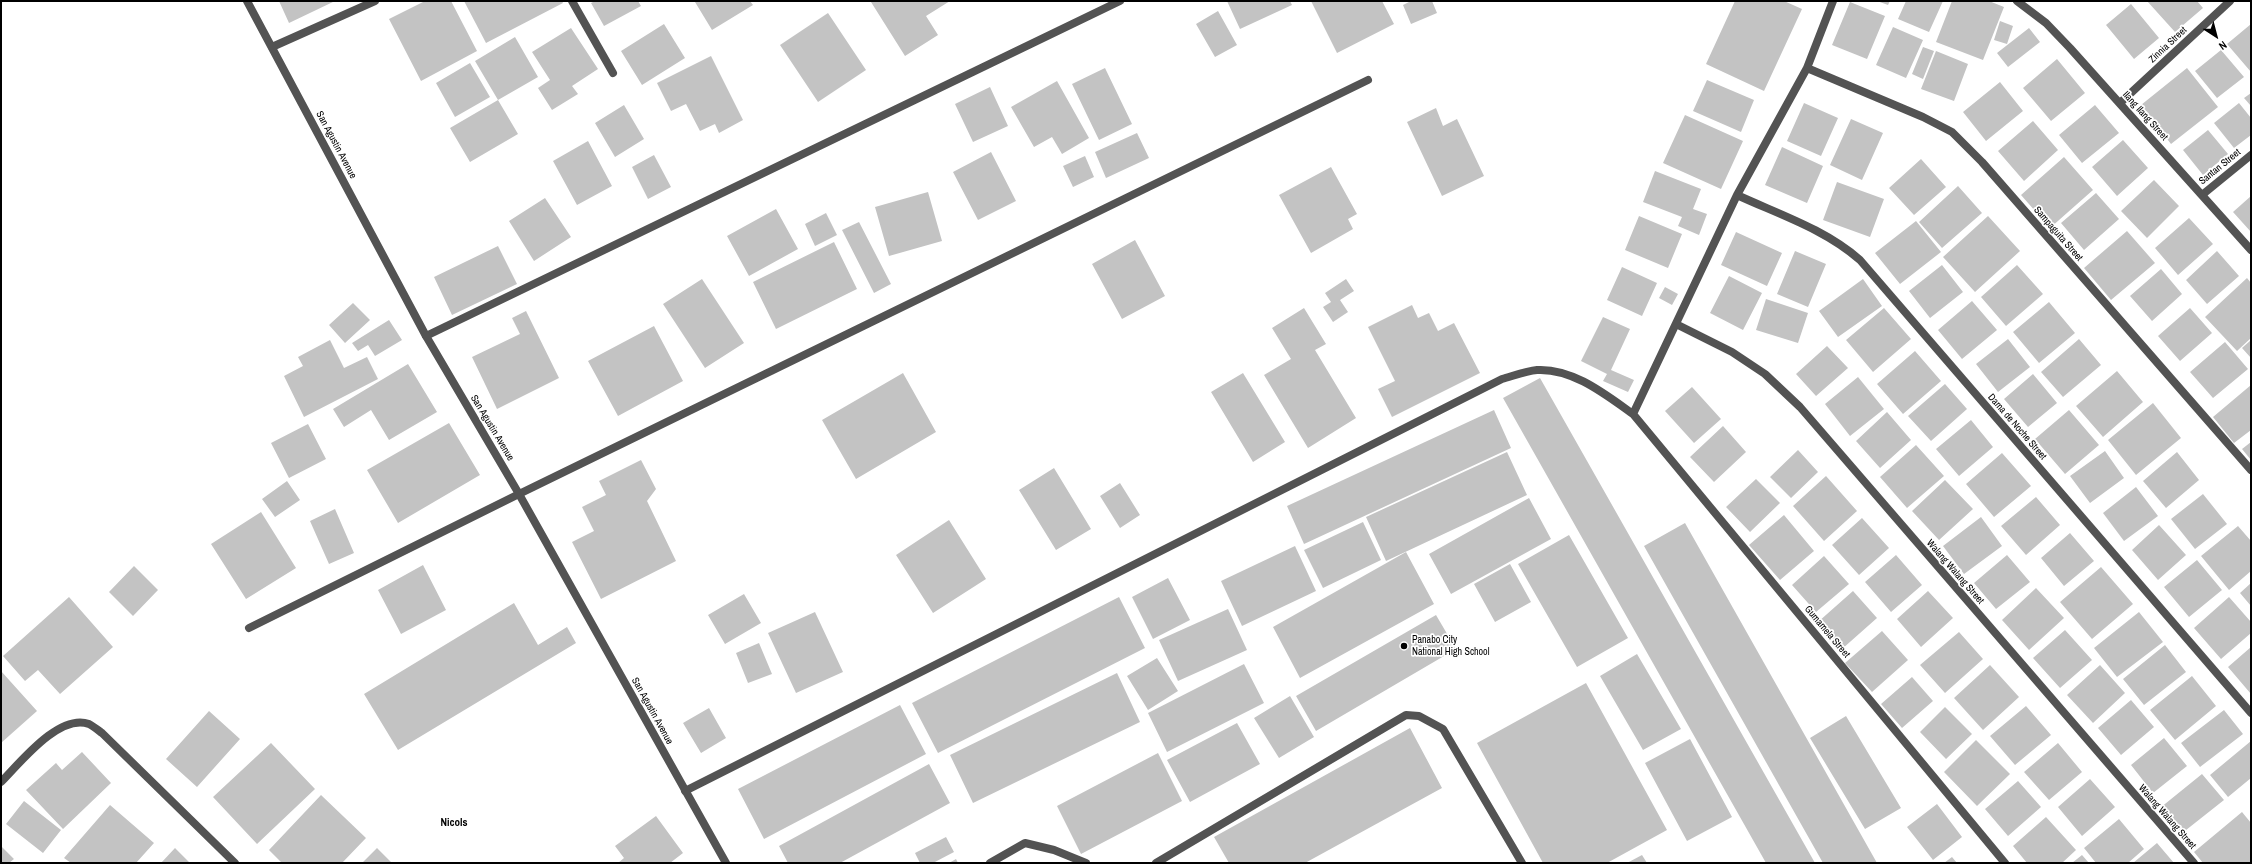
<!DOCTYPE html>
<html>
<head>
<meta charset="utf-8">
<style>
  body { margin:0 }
  #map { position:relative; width:2252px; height:864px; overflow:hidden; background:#fff; font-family:"Archivo Narrow",sans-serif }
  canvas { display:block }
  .frame { position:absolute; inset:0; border:2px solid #000; pointer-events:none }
  .north { position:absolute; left:2196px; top:16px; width:40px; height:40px; -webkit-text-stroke:3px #fff; paint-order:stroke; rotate:144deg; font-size:11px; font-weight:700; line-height:16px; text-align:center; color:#000 }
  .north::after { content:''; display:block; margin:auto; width:14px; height:18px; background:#000; clip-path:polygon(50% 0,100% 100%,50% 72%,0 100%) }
</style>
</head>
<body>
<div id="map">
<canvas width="2252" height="864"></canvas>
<div class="frame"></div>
<div class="north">N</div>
</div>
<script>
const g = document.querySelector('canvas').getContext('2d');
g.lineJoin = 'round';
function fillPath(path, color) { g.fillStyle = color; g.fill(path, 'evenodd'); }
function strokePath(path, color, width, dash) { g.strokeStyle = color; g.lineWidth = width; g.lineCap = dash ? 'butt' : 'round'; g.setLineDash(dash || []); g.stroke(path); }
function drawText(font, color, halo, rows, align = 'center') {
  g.font = font + ' "Archivo Narrow",sans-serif'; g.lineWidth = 3.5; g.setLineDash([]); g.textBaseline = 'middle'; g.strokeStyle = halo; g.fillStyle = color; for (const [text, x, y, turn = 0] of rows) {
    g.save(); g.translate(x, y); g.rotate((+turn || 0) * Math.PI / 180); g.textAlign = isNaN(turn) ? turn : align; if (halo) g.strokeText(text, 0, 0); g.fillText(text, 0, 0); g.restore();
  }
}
fillPath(new Path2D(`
  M279,1H335L289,23Z
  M425,1H451L477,51L421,81L389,19Z
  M464,1H562L563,3L486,43Z
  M595,1H638L641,6L604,26L591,3Z
  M696,1H750L753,5L712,30L695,2Z
  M872,1H950L926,16L938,35L905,56L871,2Z
  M1227,1H1290L1292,5L1240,29Z
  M1311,1H1382L1394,24L1337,53Z
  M1411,1H1432L1437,13L1411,24L1403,5Z
  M1735,1H1784L1802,9L1764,91L1706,64Z
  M1877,1H1890L1888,5Z
  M1906,1H1943L1929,32L1898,19Z
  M1952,1H1989L2004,7L1983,60L1936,42Z
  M2147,1H2197L2203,8L2175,32Z
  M1850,2L1885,16L1867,59L1832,45Z
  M2131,4L2159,38L2134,59L2106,25Z
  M1218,11L1237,45L1215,57L1196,24Z
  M828,13L866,70L818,102L780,45Z
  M2000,21L2013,26L2007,44L1994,40Z
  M664,24L685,58L642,85L621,51Z
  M2251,24V72L2227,44Z
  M1893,27L1923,40L1906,78L1876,65Z
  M571,28L598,69L572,86L578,94L552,110L538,88L550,80L532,52Z
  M2029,28L2040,42L2008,67L1997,53Z
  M515,37L538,77L498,100L475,61Z
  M1923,47L1934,51L1923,79L1912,74Z
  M2221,50L2244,77L2217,98L2195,71Z
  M1936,51L1968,64L1954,101L1921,89Z
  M711,56L743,120L719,133L715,124L700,131L686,104L671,111L657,83Z
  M2057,59L2085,93L2051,121L2023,88Z
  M470,63L490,97L455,117L436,83Z
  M1105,68L1132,124L1099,140L1072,84Z
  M2187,68L2218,107L2171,144L2141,105Z
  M1707,80L1754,100L1741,132L1693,111Z
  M1057,81L1089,138L1062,154L1052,137L1034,147L1011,107Z
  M2000,82L2023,111L1986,141L1963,112Z
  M990,87L1008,126L973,142L955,104Z
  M2251,93V106L2244,98Z
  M498,100L518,134L470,162L450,128Z
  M1804,103L1838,118L1821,156L1787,141Z
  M2239,103L2251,118V135L2234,148L2214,123Z
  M624,105L644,139L615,157L595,123Z
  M2095,105L2119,133L2082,163L2059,135Z
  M1436,108L1443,126L1457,119L1484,176L1442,196L1407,122Z
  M1685,115L1743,141L1721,189L1663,163Z
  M1851,119L1883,133L1862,180L1830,165Z
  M2033,121L2058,150L2024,181L1998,151Z
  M2208,130L2228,154L2203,175L2183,150Z
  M1137,133L1149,158L1106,178L1095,152Z
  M2123,140L2148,168L2117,196L2092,167Z
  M588,141L612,186L577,205L553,161Z
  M1782,147L1823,166L1807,203L1765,185Z
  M991,152L1016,201L978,220L953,172Z
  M654,155L671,187L648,199L632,167Z
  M1085,156L1094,177L1073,187L1063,166Z
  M2064,157L2093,190L2050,228L2021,195Z
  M1921,159L1946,187L1914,215L1889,188Z
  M1331,167L1357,214L1348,219L1353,229L1311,253L1279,195Z
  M1655,171L1701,189L1693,209L1707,214L1699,235L1678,226L1682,217L1643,202Z
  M2154,180L2179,206L2147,238L2121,211Z
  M1837,182L1884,199L1870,237L1823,220Z
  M1958,186L1982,213L1942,248L1919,222Z
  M928,192L942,241L889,256L875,207Z
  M2096,193L2119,219L2084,250L2061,223Z
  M2251,196V232L2233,212Z
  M545,198L571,237L534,261L509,221Z
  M776,209L798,249L749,276L727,236Z
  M826,213L837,235L815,246L805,224Z
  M1639,216L1682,234L1668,268L1625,250Z
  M1988,216L2020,251L1975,292L1943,257Z
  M2189,218L2213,244L2178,275L2155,248Z
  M1916,221L1941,252L1900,284L1875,253Z
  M859,222L891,284L874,293L842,230Z
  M2127,231L2155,263L2111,300L2084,268Z
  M1736,232L1782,253L1767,286L1721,265Z
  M1135,240L1165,296L1122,319L1092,264Z
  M834,242L857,289L776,329L753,282Z
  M498,246L517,284L452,315L434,277Z
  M1795,251L1826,264L1808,307L1777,294Z
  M2217,251L2239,276L2207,304L2186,280Z
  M1942,265L1963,292L1930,318L1909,291Z
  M2017,265L2043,294L2006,326L1981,297Z
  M1622,267L1657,283L1642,316L1607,300Z
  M2161,269L2182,294L2152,321L2130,296Z
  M1729,276L1762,293L1743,330L1710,313Z
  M2247,278L2251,283V338L2237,351L2205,317Z
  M702,279L744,343L705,368L663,304Z
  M1346,279L1354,291L1340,300L1348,312L1333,322L1323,307L1331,302L1325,293Z
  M1863,279L1882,306L1838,337L1819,311Z
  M1665,287L1678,294L1672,305L1659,298Z
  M1766,299L1808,313L1798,343L1756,330Z
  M1972,301L1997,330L1962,359L1938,330Z
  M2049,302L2075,333L2039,363L2013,332Z
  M353,303L370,320L345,343L329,325Z
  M1412,305L1418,318L1429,313L1438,331L1454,323L1480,373L1392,417L1378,389L1395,381L1368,327Z
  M1304,308L1326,344L1315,350L1356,418L1308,448L1264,375L1291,359L1272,328Z
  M1884,308L1911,339L1873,372L1846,340Z
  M2190,308L2212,333L2180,361L2158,336Z
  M526,311L559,378L497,409L472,357L520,334L512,318Z
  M1603,317L1630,329L1611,370L1634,380L1628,392L1603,381L1607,374L1581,361Z
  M389,320L402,340L375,356L368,345L358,351L352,343Z
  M654,326L683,381L618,416L588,361Z
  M2008,339L2030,367L1998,392L1976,364Z
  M2079,339L2101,365L2063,397L2041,372Z
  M330,340L344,368L367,357L378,379L304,417L284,376L303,366L298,357Z
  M2251,340V358L2242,348Z
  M2225,342L2248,369L2213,398L2190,372Z
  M1827,346L1848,368L1816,396L1796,374Z
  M1915,351L1941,381L1903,414L1877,384Z
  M408,364L437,412L389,440L371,410L344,427L333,409Z
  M2117,371L2143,402L2103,437L2076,406Z
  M903,373L936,432L856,479L822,420Z
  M1243,373L1285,442L1253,462L1211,392Z
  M2033,374L2057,403L2028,427L2004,399Z
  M1858,377L1884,409L1850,436L1825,404Z
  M1540,378L1815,863H1766L1503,398Z
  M1945,384L1967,409L1931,441L1908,416Z
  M2251,385V430L2234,443L2213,417Z
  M1692,387L1721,419L1694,443L1665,411Z
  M2153,403L2181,438L2136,475L2108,440Z
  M1494,410L1511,448L1304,544L1287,506Z
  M2069,410L2099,445L2065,474L2035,439Z
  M1887,412L1911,440L1880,468L1856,441Z
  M1971,420L1993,447L1959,476L1936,449Z
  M449,423L480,475L398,523L367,470Z
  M308,424L326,459L289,478L271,443Z
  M1723,426L1746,452L1714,482L1690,457Z
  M2251,442V460L2242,449Z
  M1916,445L1944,476L1907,508L1880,477Z
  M1798,450L1818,472L1791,498L1770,477Z
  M2105,451L2124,478L2090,503L2070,476Z
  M1507,452L1527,495L1386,561L1366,517Z
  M2177,452L2199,480L2166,508L2143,481Z
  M2002,453L2031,486L1994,517L1966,484Z
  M641,460L656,489L647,501L676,561L601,599L572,542L594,531L582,507L606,495L599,481Z
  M1054,468L1091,529L1056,550L1019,490Z
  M1826,476L1857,511L1824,541L1793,506Z
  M1756,479L1780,503L1750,532L1726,507Z
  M1945,480L1973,509L1939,540L1912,511Z
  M287,481L300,500L275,517L262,499Z
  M1120,483L1140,515L1120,528L1100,496Z
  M2136,487L2158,516L2124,541L2103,513Z
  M2203,494L2227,524L2195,549L2171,519Z
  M2036,497L2060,525L2026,555L2001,526Z
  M1529,498L1551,539L1451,594L1429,554Z
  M335,509L354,553L329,564L310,521Z
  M261,512L296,568L246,599L211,544Z
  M1784,515L1814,551L1780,580L1749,545Z
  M1981,517L2002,546L1964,574L1943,546Z
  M1862,518L1889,548L1859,575L1832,545Z
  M949,520L986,579L933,613L896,555Z
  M1363,522L1381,560L1323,588L1304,550Z
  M1685,523L1877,863H1823L1644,546Z
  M2159,525L2186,555L2158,580L2132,550Z
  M2238,526L2251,541V571L2229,590L2201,556Z
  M2070,533L2094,561L2064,586L2041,558Z
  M1569,535L1628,638L1577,667L1518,564Z
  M1295,546L1316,591L1242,626L1221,581Z
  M1406,552L1434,604L1300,678L1273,627Z
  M1896,555L1922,585L1891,612L1865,582Z
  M2007,555L2030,582L1996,609L1974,583Z
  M1824,556L1849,584L1816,612L1792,585Z
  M2197,560L2222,590L2189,617L2164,587Z
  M1510,564L1531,602L1495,622L1474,584Z
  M423,565L446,610L401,634L378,590Z
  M134,566L158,590L133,616L109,592Z
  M2101,567L2133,604L2092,639L2060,602Z
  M1168,578L1190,620L1153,639L1132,597Z
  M2251,583V606L2240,593Z
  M2036,588L2064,618L2029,650L2002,620Z
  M1853,591L1877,618L1842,649L1818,622Z
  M1928,591L1953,618L1921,647L1897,619Z
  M744,594L761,623L725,644L708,615Z
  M69,597L113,647L60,694L38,670L25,681L3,656Z
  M1119,597L1145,648L938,753L912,703Z
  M2229,597L2251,622V633L2221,659L2194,628Z
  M514,603L538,645L567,627L576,643L398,750L364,694Z
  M1228,609L1247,650L1178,681L1159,640Z
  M815,612L843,672L796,693L768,633Z
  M2139,612L2163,642L2117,677L2094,648Z
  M1436,615L1456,649L1316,731L1296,696Z
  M2065,630L2092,660L2060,688L2033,658Z
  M1882,631L1908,660L1872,692L1845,663Z
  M1959,632L1983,659L1945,693L1920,665Z
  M759,643L772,674L748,683L736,653Z
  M2165,645L2186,672L2144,705L2123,679Z
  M2251,647V694L2228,667Z
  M1637,654L1681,729L1643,750L1600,676Z
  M1157,658L1178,691L1148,710L1127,676Z
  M1244,664L1264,703L1167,752L1148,713Z
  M1990,665L2019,697L1983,730L1954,698Z
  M2100,665L2125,693L2093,723L2067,695Z
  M1,671L37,711L1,743Z
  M1117,673L1140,722L973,803L950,755Z
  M2192,676L2216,706L2175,740L2150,710Z
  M1912,677L1933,701L1902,728L1881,704Z
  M1586,683L1667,830L1607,863H1543L1477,743Z
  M1290,696L1314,737L1279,758L1254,718Z
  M2131,700L2154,727L2121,755L2098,728Z
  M900,705L926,754L764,839L738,789Z
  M2026,706L2051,735L2015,765L1990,736Z
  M1945,707L1972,734L1946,759L1920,732Z
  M709,708L726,738L701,753L683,723Z
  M2224,710L2243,734L2200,767L2181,743Z
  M209,711L240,739L197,787L166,759Z
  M1846,716L1901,808L1865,829L1810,738Z
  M1237,723L1260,764L1190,802L1167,760Z
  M1410,728L1442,788L1305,863H1229L1214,837Z
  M2164,738L2187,766L2153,793L2131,765Z
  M1690,739L1732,817L1687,841L1645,763Z
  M1976,740L2010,774L1977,806L1944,772Z
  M2251,741V778L2228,797L2210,775Z
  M271,743L315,789L257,844L213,797Z
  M2058,743L2082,772L2049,800L2024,772Z
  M82,752L111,783L63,829L26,790L56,763L62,770Z
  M1158,753L1182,801L1081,854L1057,806Z
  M929,764L950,803L840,863H788L779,846Z
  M2202,774L2224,800L2181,834L2160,808Z
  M2090,779L2115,807L2082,836L2058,807Z
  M2018,781L2041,807L2008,836L1985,809Z
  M321,795L366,838L342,863H282L269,850Z
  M24,801L61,830L43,853L6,824Z
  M1937,804L1962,837L1933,860L1907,827Z
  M110,805L154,843L136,863H71L64,858Z
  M2242,812L2251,823V863H2203L2194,852Z
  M656,816L683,853L670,863H618L624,858L615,846Z
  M2046,817L2076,850L2062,863H2027L2013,846Z
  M2119,819L2144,849L2128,863H2096L2084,848Z
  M946,837L954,852L933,863H920L915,853Z
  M2157,843L2174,863H2133Z
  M1,846L14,859L9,863H1Z
  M175,848L190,863H161Z
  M377,848L392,863H362Z
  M1642,855L1647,863H1627Z
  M2082,855L2089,863H2072Z
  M1952,857L1957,863H1944Z
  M956,859L958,863H949Z`), '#c3c3c3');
strokePath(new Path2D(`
  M990,863L1025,843L1054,850L1086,863
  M1156,863L1406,715L1419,716L1443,729L1522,863`), '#535353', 8);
strokePath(new Path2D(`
  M572,1L613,73
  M2017,1L2046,23L2070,48L2251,250
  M272,47L375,1
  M1807,68L1923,117L1952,132L1982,162L2251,470
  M2120,103L2230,1
  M1737,195C1778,214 1825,229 1860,260L2251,713
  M2202,195L2251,155
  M1676,324L1732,352L1765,374L1800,407L2194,863
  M426,336L1120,1
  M1633,414L1737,195L1807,68L1833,1
  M249,628L519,494L1368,80
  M1,782C20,763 59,713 89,724C93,726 98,730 102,733L235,863
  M685,791L1502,379C1513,376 1526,371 1537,370C1573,368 1606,395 1633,414L2005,863`), '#535353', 8);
strokePath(new Path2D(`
  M247,1L426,336L519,494L726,863`), '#535353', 8);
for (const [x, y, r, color] of [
  [1404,646,4,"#000"]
]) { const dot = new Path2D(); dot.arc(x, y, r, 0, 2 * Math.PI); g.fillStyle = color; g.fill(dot); strokePath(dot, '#fff', 1.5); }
drawText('10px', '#000', '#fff', [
  ["Zinnia Street",2168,45,-43],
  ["Ilang Ilang Street",2145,116,48],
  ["San Agustin Avenue",336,145,62],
  ["Santan Street",2220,167,-39],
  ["Sampaguita Street",2058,234,49],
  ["Dama de Noche Street",2017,427,49],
  ["San Agustin Avenue",492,428,59],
  ["Walang Walang Street",1955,572,49],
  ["Gumamela Street",1827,632,50],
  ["San Agustin Avenue",652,711,61],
  ["Walang Walang Street",2167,817,49]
]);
drawText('10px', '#000', '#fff', [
  ["Panabo City",1412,640],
  ["National High School",1412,652]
], 'left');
drawText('bold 11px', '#000', '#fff', [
  ["Nicols",454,823]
]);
</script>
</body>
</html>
